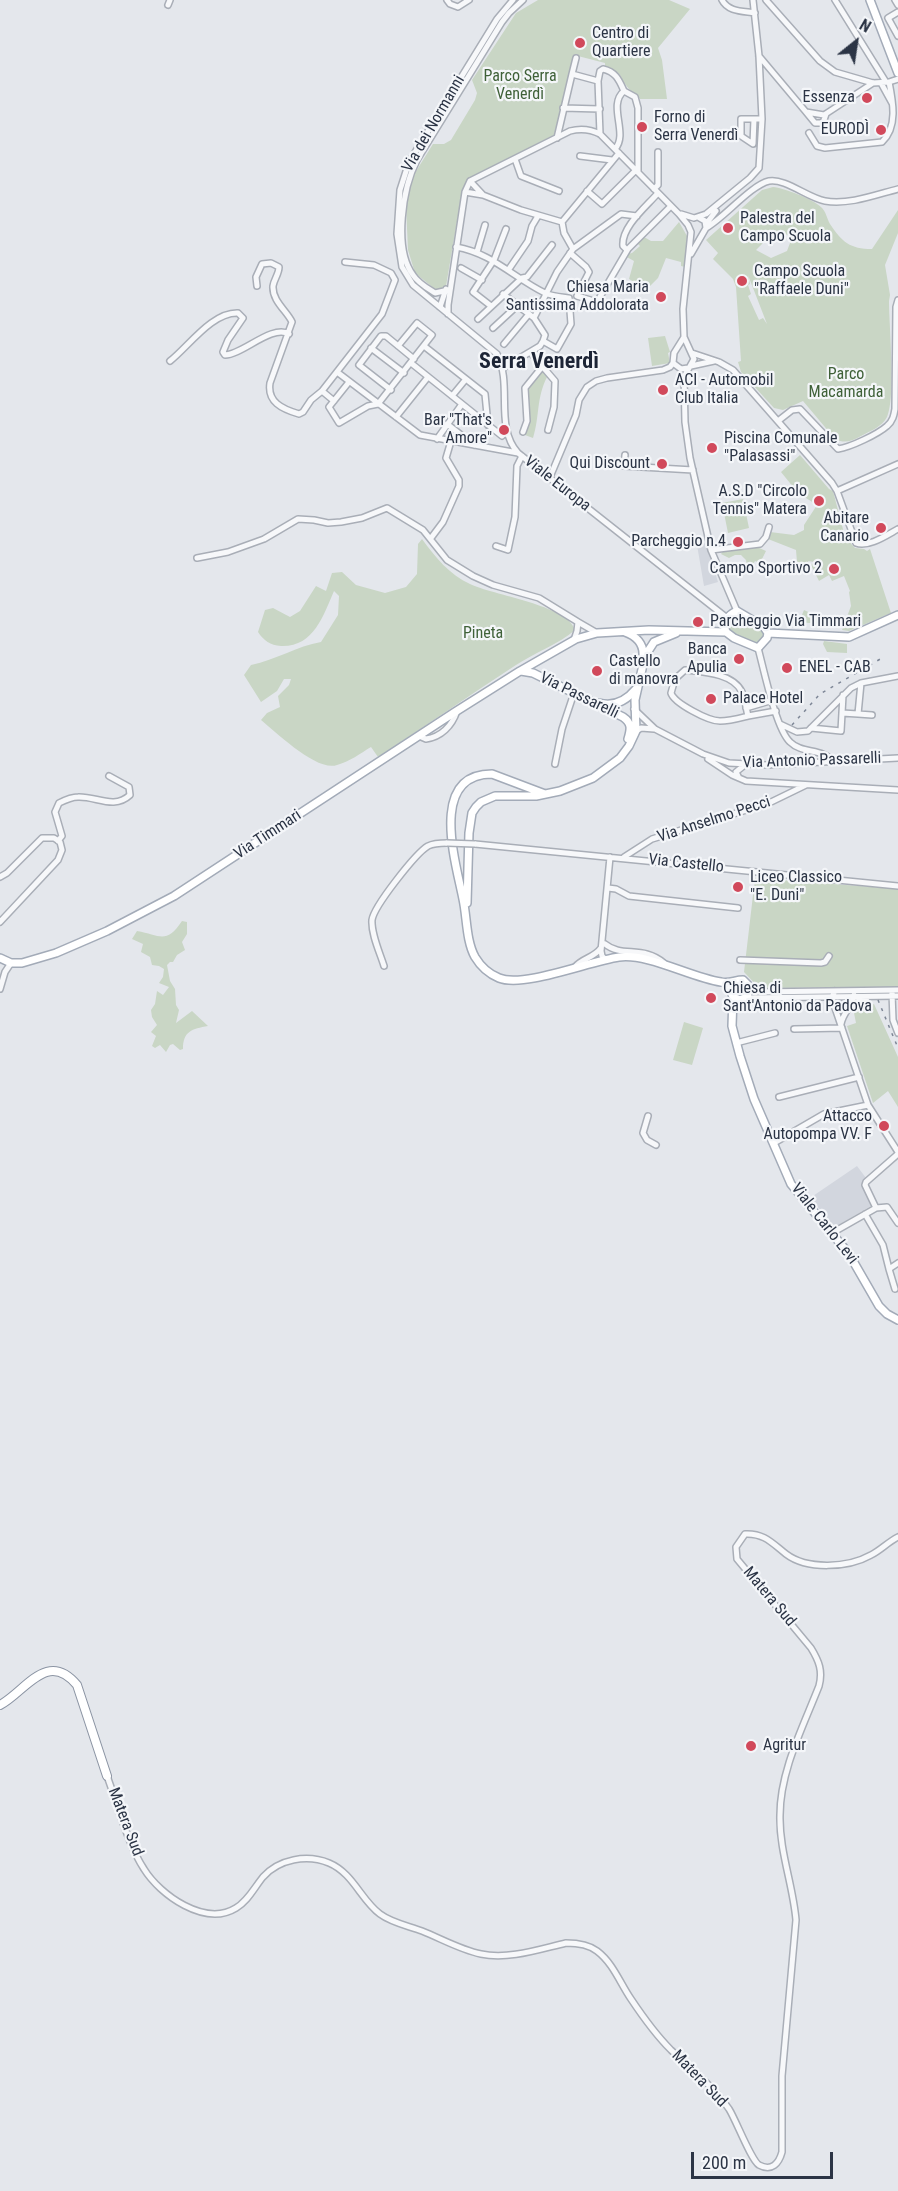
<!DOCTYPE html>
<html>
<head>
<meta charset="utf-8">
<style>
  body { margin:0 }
  #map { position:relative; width:898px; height:2191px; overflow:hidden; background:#e4e7ec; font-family:"Roboto Condensed",sans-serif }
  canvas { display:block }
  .north { position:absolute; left:826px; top:12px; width:60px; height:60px; -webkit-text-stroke:4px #f4f6f9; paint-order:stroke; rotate:30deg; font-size:16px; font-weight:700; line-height:24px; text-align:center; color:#2b3445 }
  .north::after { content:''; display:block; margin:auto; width:21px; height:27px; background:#2b3445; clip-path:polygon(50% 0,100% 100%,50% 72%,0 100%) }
  .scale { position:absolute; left:691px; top:2152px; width:142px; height:27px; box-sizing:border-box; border:3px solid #2b3445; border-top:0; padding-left:8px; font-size:18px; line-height:21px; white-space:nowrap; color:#2b3445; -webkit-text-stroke:4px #f4f6f9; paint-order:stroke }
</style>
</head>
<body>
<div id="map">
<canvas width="898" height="2191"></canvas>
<div class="north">N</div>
<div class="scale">200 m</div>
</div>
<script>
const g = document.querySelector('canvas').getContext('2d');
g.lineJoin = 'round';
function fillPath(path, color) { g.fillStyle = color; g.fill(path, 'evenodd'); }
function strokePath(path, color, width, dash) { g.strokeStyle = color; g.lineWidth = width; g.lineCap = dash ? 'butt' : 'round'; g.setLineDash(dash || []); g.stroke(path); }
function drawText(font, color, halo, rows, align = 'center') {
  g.font = font + ' "Roboto Condensed",sans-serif'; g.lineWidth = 4.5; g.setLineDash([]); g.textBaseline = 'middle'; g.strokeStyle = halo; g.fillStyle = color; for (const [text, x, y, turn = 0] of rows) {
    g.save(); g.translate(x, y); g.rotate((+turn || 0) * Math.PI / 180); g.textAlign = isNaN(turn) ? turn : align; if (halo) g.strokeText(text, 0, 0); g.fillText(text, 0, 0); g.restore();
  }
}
fillPath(new Path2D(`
  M706,543L718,582L704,586L697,545Z
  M857,1166L866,1178L862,1183L871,1206L835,1227L810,1198Z`), '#d2d6de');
fillPath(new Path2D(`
  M538,0H669L690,9L658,48L662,60L667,99H640C637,94 633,93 629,89C617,75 626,75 605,66V63L574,55L554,135L468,179L462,192L446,286L436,290L415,273L408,250L406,206L413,176L433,144H444L451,140L475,100L477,93L472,80L516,13Z
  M773,187C784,188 813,199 821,207C826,211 827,219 830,224C842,242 850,249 872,249L898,210V233L885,265L890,295L889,301C889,325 896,399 887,417C882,427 870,431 861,436C852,441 845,444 835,439L803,401L783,410L774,408L741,372L738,362L741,361L736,287L733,279L713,259L718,253L706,240L762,190ZM777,234L793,235L787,251L771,258L756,250L769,237ZM748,275L767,324L763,318L759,320L748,296L751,294L748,285L750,284Z
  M679,222L687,236L685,267L681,266V262L666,258L658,278L647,289L629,279L634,261L625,256L627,254L632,253L640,246L637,243L644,237L651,241H663Z
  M665,336L670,352L668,353L670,363L652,366L648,338Z
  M542,371L547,377C536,399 540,416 533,438L525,435L528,424V390Z
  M800,455L829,489L833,491L845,537L855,548L864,549L867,551L870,549L889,607L891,613L849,631L842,630L851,606L849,592L850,591L844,576L832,581L829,575L819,581L811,565L815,562L808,561L809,564C803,567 796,566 790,568L788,563L797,562L796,550L768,539L770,532L794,535L804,530V525L817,505L798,493L781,472Z
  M743,499L749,528L728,533L722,503Z
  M422,539C435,557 450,575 470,584C492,595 568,605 575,630C559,644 534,653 516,665C470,695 424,727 378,757L371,747C361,753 349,762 337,765C317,772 277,733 261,720L267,713L280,707L278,696L289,685L291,679H284L277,691L261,702L244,675L251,665C276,660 297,646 321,642L338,615L339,596L334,591C323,616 314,647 281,646C270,645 264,641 258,632L265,610L273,608L290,617L300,611L316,586L326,591L332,573L342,572L356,585L385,593L406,587L417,574L418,544Z
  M757,547L766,551L760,563L755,561L751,568L747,566L746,560L741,555H735L729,558L721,554L723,551Z
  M804,610L827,621L831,625L799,622Z
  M740,616L763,632C764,654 738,639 730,630C728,622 731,616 740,616Z
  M824,641L847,644V653L827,652L823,644Z
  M755,878L898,889V987L759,988L744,972Z
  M182,921L187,922V934L182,942L185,950L177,955L173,962H170L167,965L170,981L175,989L176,1005L179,1010L176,1023L192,1011L208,1026C192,1029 183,1031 183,1049L180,1050L173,1044L170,1045L166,1052L160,1045L155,1048L152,1046L156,1036L151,1032L157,1025L152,1017L151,1010L155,1004L157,991L163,995L169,987L159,983L163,977L164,969L159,966L152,965L150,957L141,952L143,944L132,939L137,931C160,935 166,945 182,921Z
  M874,1004L898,1057V1107L888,1091L873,1103L847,1026L856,1023L854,1013Z
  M684,1022L703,1028L692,1065L673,1060Z`), '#c9d6c5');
const minor = new Path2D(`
  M447,0L450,4L458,7L469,0
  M513,0L497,19L409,162L400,190L397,234L402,267L413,285L497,354C513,385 494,426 518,453L727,618
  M722,0C728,12 743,11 755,13
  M766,0L820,61L835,72L873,83L889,82L898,79
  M835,0L886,82
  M895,0L898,5
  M168,5L170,0
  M898,12L888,18L898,36
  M759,56L806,112L824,115L873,83
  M572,74L576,58
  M881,83L892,103
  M624,91L635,97L638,108V172
  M563,108L600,109
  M806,112L815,123H823L826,114
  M754,119L753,144L741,136V119H762
  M809,133L817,146L825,148L882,142C898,127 893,102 889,82
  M600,134L598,81L600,71L603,69C616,72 619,80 624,91
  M557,138L572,74L598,81
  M615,149C629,134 607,105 624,91
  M580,156L612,160
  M515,159L521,176L559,191
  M654,189L658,185V152
  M587,191L602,204L636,170
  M465,192L483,195L470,181
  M483,195L521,210L562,222
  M681,214L694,218L706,214L750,178L759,168L762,119L759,56L753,0
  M562,222L619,153
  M706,224L716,211
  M706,228C724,218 751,185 769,181C785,178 808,198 825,201C849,205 875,195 898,189
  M456,247C492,253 514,278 545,293C551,296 561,297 568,298
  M573,249L621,214L637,216
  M627,250L623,246C621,227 646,207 658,193
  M477,252L485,225
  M570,253L586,267L589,272L577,296
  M691,254L706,228L705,221L698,217
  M461,268L482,280
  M509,269L528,241L532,226L538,216
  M257,286L256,277L262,264L271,263L279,267C279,274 274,279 273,286C272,301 287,311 292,322L270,383C267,402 282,409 299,414L303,412L311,400L322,391L334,401
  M444,291L435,293C427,288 418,283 413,275C393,248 403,187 417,160L502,22L509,13L523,0
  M503,294L534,318L545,335L543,341
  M577,296L597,302L628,249L671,206
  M491,306L473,292L494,260L506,229
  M440,307L446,289
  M448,314V305L465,192L470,181L570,131C581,128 590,129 600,134L679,214L688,225L691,232L683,309L684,337L694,359L684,377L685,422L690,458L711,550L737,611
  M534,318L557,272L573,249L564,233L562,222
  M478,319L522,278L527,277L552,245
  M493,328L518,305
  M684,337L674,353L673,363L681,369L688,368
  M543,341L557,349L571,324L569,298
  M504,344L529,314
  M424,346L485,394L488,425
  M371,348L404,373
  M530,352L555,381L554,407L548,430
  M692,353L719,362L733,370L832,483L837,491L856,543C868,548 887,535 898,529
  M170,361C189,346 212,312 238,313L243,318L228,340L223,352L225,355C242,355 272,324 289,334
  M411,363L502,436L507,431
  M691,366L714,361
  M503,368L540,346L543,341
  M337,372L420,435L518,453
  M349,382L329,407L339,423L368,406L378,404L432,335L417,323L398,346
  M391,390L359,365L381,336H386L414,359
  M322,391L382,314L395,280L391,273L374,265L345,262
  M452,396L466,379
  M396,417L428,377
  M778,421L792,410L800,409L838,449C851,447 878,434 887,426C893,421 894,415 895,409L896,307L898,300
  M447,424L474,445
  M523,432L527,421L525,388L542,367
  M437,439L462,404
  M625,455L624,466L693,470
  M550,477L576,415L579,400L587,387L596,381L607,378L663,370L670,367L673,363
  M837,491L898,464
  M431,538L443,522L459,486V480L446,458L451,441
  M496,546L508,550L515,517L517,466L522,456
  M711,550L760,544L766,537L769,527
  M197,558L228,552L264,539L298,519L314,520L328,523L341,522L362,518L387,508L423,530L447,560L473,576L493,585L539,598L578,622
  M574,640L577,631L578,622L597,633
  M758,648C764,670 776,729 790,742C802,754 822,748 833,761
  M685,670C703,672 733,673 742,692C745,699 746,708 748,716C740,718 729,721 720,721C708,721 674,703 671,693L675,679Z
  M843,695L842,713L858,714L861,683
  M746,708L773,700
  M634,709L655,729L703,754L729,763L767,765L898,758
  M858,714L872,715
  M748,716L776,711
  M780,724L797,732L808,731L851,688L861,683L898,676
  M811,728L841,731L842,713
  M636,731L641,728L654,729
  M419,736L426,739C441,737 452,726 457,711
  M708,759L732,775L746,781L898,790
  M555,764L562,729L574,693
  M739,778L736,772L746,764
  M58,841L62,836L55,812L59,803C65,800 71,797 78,797C96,796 114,810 130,795L129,787L109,776
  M475,844L898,886
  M624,857L652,839L769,803L806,785
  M0,877L7,873L42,838H54L60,842L62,850L58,860L0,922
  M608,888L616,889L629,896L738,908
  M605,944C622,958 643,945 664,963
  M606,960L602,956L601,951L610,857
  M740,960L821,963L825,962L829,956
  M384,966C380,953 371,934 372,920C374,906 416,853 428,846C434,843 441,843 447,843
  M575,967C582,958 594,958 601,948
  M750,987L758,992L898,990
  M0,989L5,972L11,963
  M835,991L832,997L834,1005L868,1105L898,1152
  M892,993L893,1020L898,1033
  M745,998L898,996
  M834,1005L851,1004L867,998
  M841,1024C843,1012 853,1006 854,995
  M794,1029L842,1028
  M736,1043L775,1033
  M779,1097L859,1077
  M648,1116L643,1133L647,1140L656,1145
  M774,1143L824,1114L868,1105
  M876,1208L865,1185L866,1182L898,1154
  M865,1214L883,1245L889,1269L898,1263
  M832,1233L876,1208L887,1207L898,1223
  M889,1269L895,1289
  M107,1776C118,1805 127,1843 144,1869C160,1895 205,1927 236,1908C248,1901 254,1888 263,1877C279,1859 307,1854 329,1863C353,1873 361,1900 380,1914C392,1923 409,1926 422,1931C442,1939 461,1950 481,1954C508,1960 540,1949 566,1943C577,1943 588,1944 597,1951C613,1963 620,1983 631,1999C643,2017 656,2035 671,2050C691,2069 713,2086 729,2109C736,2120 751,2160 759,2165C772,2172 779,2163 782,2152V2076L796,1920C793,1885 779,1850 780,1815C780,1771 803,1727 819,1686C823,1671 819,1661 811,1648L737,1559L736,1547L745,1534C764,1533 772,1543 786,1554C807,1570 848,1568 871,1555C881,1550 888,1542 898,1537`);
const major = new Path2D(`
  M870,0L898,73
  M737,611L764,627L768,633L767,638L758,648L734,638L726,632C722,622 728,615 737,611Z
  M625,632C636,636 644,644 643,656
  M768,633L849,637L898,615
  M521,671L533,673L623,717C632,723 631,729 628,739
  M599,703C614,707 626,701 636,689
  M545,794L492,774C428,774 456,863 463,899C467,917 466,941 475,957C481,967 489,974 499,978C524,988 590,961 619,957C648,953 690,977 721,982C729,984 735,980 743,980L750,987L747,997L740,1000L733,997L730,989L733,982
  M467,903L469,833L472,813L476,807L481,802L495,796H536L560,791L593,778L620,758L629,746L636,731L635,700L645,656L654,642L676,633
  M0,958L11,963H22L56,953L107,931L174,896L455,712L520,671L576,639L597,633L649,630L726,632
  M733,997L732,1026L740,1056L754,1099L791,1184L849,1254L879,1306L887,1314L898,1320`);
const highway = new Path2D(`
  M0,1705C25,1692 47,1649 77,1685L107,1776`);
strokePath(minor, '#a9aeb7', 8);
strokePath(major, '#a3abb8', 10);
strokePath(highway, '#8b94a3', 10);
strokePath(minor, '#f7f8fa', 5);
strokePath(major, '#fff', 7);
strokePath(highway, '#fff', 8);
strokePath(new Path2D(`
  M792,725L820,694L882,658
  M878,1000L898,1048`), '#7d8696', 1.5, [3, 6]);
const minorBridge = new Path2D(`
  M447,843L475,844`);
strokePath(minorBridge, '#a9aeb7', 8, []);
strokePath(minorBridge, '#f7f8fa', 5);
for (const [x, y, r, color] of [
  [580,43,6,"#d1495b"],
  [867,98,6,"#d1495b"],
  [642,127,6,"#d1495b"],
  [881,130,6,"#d1495b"],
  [728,228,6,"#d1495b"],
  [742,281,6,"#d1495b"],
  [661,297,6,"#d1495b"],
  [663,390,6,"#d1495b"],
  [504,430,6,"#d1495b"],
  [712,448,6,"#d1495b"],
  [662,464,6,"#d1495b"],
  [819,501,6,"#d1495b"],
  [881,528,6,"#d1495b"],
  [738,542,6,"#d1495b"],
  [834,569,6,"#d1495b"],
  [698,622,6,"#d1495b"],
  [739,659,6,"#d1495b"],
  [787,668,6,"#d1495b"],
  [597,671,6,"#d1495b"],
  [711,699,6,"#d1495b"],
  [738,887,6,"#d1495b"],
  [711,998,6,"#d1495b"],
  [884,1126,6,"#d1495b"],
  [751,1746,6,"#d1495b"]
]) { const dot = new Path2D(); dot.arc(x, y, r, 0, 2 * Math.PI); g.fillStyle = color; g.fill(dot); strokePath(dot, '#f4f6f9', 2); }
drawText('16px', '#2b3445', '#f4f6f9', [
  ["Centro di",592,34],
  ["Quartiere",592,52],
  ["Essenza",855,98,"right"],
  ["Forno di",654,118],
  ["Serra Venerdì",654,136],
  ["EURODÌ",869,130,"right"],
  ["Palestra del",740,219],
  ["Campo Scuola",740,237],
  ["Campo Scuola",754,272],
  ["\"Raffaele Duni\"",754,290],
  ["Chiesa Maria",649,288,"right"],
  ["Santissima Addolorata",649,306,"right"],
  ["ACI - Automobil",675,381],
  ["Club Italia",675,399],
  ["Bar \"That's",492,421,"right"],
  ["Amore\"",492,439,"right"],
  ["Piscina Comunale",724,439],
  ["\"Palasassi\"",724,457],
  ["Qui Discount",650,464,"right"],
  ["A.S.D \"Circolo",807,492,"right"],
  ["Tennis\" Matera",807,510,"right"],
  ["Abitare",869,519,"right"],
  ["Canario",869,537,"right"],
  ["Parcheggio n.4",726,542,"right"],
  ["Campo Sportivo 2",822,569,"right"],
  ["Parcheggio Via Timmari",710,622],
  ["Banca",727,650,"right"],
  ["Apulia",727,668,"right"],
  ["Castello",609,662],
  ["di manovra",609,680],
  ["ENEL - CAB",799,668],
  ["Palace Hotel",723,699],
  ["Liceo Classico",750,878],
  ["\"E. Duni\"",750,896],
  ["Chiesa di",723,989],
  ["Sant'Antonio da Padova",723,1007],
  ["Attacco",872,1117,"right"],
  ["Autopompa VV. F",872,1135,"right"],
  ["Agritur",763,1746]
], 'left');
drawText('16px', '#3f6138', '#f4f6f9', [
  ["Parco Serra",520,77],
  ["Venerdì",520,95],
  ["Parco",846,375],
  ["Macamarda",846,393],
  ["Pineta",483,634]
]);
drawText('16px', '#2b3445', '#f4f6f9', [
  ["Via dei Normanni",434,124,-60],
  ["Viale Europa",557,484,38],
  ["Via Passarelli",579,696,26],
  ["Via Antonio Passarelli",812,761,-2],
  ["Via Anselmo Pecci",714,820,-18],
  ["Via Timmari",268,835,-33],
  ["Via Castello",686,864,6],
  ["Viale Carlo Levi",824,1224,52],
  ["Matera Sud",769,1597,50],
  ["Matera Sud",125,1822,69],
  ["Matera Sud",699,2079,46]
]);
drawText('bold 22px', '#1d2536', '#f4f6f9', [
  ["Serra Venerdì",539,362]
]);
</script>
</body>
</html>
